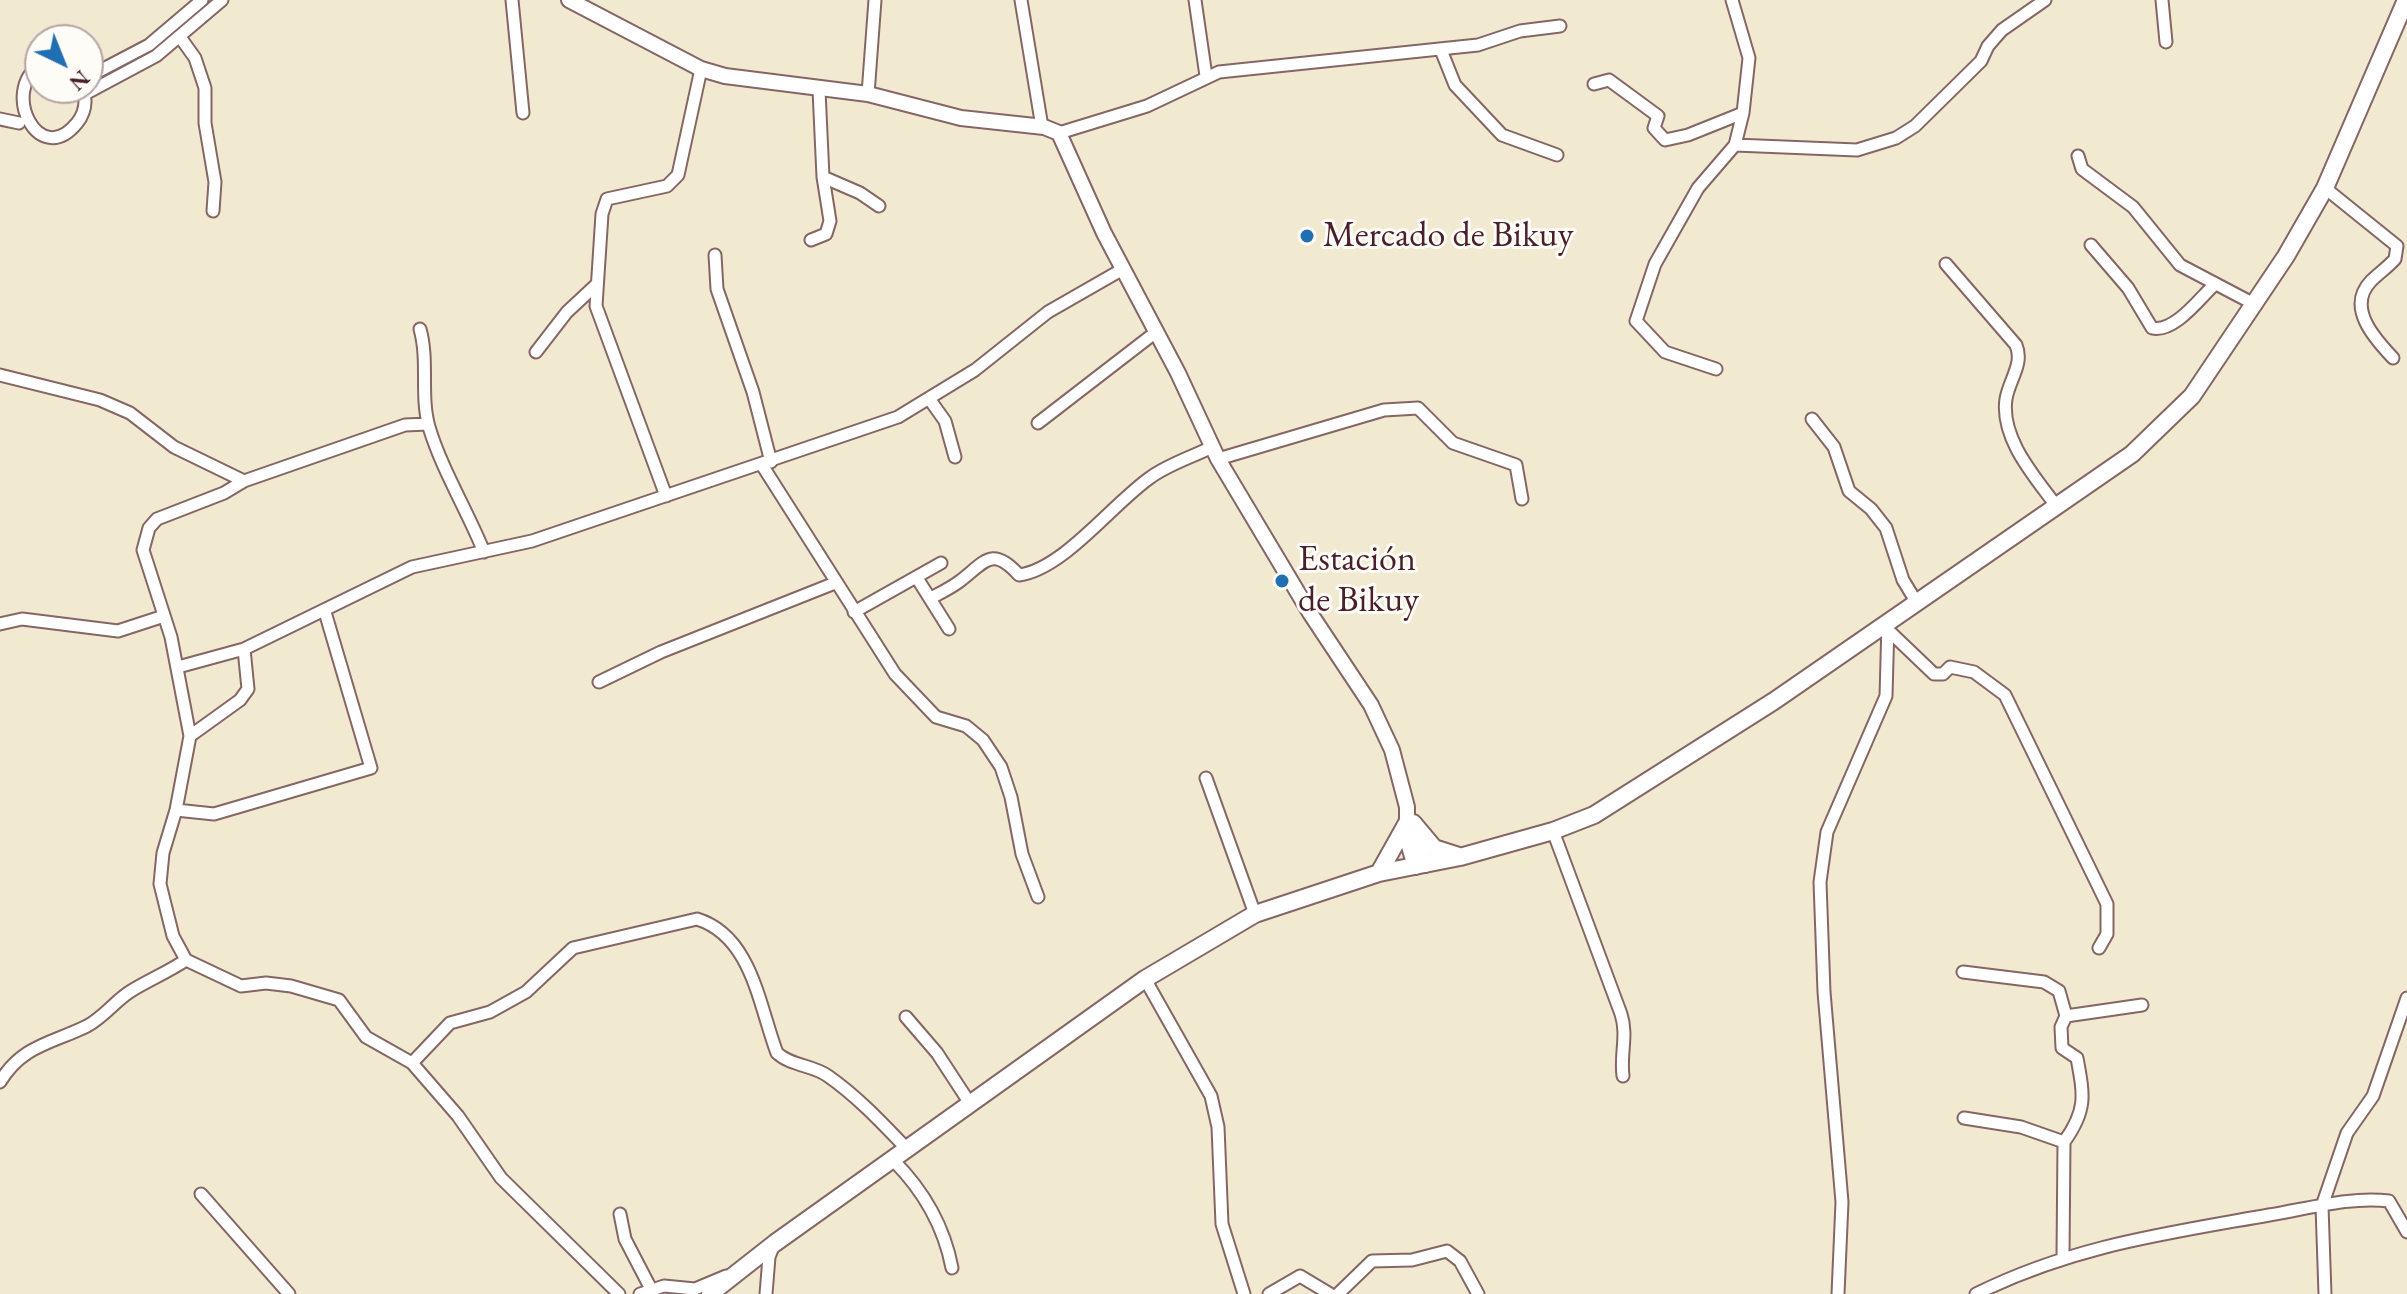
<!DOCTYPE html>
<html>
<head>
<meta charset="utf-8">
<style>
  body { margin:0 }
  #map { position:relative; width:2407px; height:1294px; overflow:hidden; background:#f2e9d1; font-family:"EB Garamond",serif }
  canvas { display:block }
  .north { position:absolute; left:24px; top:24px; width:80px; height:80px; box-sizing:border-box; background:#fdfcf7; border:2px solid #b5a4a5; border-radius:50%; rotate:137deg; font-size:22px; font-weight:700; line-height:32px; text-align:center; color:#4a1f2b }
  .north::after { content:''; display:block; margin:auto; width:28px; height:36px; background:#1f6fb2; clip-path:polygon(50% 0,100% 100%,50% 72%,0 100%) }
</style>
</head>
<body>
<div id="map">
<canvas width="2407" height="1294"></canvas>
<div class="north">N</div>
</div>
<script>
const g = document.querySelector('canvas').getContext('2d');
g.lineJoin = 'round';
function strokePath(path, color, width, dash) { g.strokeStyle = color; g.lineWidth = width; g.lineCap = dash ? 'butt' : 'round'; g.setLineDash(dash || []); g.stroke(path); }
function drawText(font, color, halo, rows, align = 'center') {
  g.font = font + ' "EB Garamond",serif'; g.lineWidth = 6; g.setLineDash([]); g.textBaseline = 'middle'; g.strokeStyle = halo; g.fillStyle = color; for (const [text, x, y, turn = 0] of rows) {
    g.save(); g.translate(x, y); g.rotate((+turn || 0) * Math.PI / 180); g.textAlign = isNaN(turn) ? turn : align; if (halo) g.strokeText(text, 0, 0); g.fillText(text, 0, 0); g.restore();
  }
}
const minor = new Path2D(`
  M512,0L523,113
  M1021,0L1042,127
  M1195,0L1206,76
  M2162,0L2166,42
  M180,37L195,58L205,88V123L215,182L213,211
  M1441,50L1455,85L1502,135L1557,155
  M40,65C0,91 39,170 77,123C85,113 87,101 83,88
  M88,77L149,45L202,0
  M1594,84L1609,80L1658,116L1654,128L1665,140L1688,135L1743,113L1749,58L1732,0
  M85,94L156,56L222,0
  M868,94L875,0
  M0,119L19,123
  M1059,133L1147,106L1219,72L1478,45L1520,31L1560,26
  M1735,145L1857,150L1896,138L1915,126L1981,61L1988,46L2002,30L2045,0
  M2078,156L2082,169L2133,207L2180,265L2256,305
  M823,177L860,193L879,206
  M2325,188L2397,246L2395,259C2388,267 2379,273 2371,281C2346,307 2374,338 2393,358
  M811,240L826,234L830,221L823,177L819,90
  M2091,245L2128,288L2152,328C2174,333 2199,299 2214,285
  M715,255L717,289L753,392L771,462
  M1946,264L2016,345C2024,364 2009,380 2006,399C2000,439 2036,478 2057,507
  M420,329C429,361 420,395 429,427C442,470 467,510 484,552
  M536,352L567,312L597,284
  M1716,369L1665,352L1636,321L1655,264L1698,188L1735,145L1743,113
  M0,375L100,400L130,413L174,447L244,481L405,425L428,424
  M930,400L945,421L955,457
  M1812,419L1834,447L1849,491L1871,509L1886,528L1903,580L1917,603
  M1038,423L1156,332
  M1218,459L1384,410L1418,408L1453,443L1516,465L1522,499
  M762,465L895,674L936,717L966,726L983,740L1001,767L1011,797L1022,854L1038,897
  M244,481L224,493L157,519L149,528L143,550L171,637L190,736L176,810L163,853L160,884L173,936L186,960L241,986L266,983L291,986L339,1000L366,1037L412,1063L458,1116L501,1178L619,1294
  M666,496L596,306L602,214L607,199L667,186L678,175L701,69
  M917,578L949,629
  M931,598C940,593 951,588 960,581C985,562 992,545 1019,575C1064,569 1113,503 1151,477C1169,464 1192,457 1212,447
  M854,612L941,563
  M0,624L22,619L118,631L164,616
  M1889,631L1934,674H1943L1950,667L1974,672L2005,695L2107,904V934L2099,948
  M178,667L244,649L412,567L532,541L898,417L975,370L1048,312L1123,269
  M599,682L661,652L835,583
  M190,736L240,700L248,689L244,649
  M1206,778L1255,914
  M176,810L214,814L371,768L325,612
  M1553,831L1621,1014C1628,1035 1620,1054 1623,1076
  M1963,972L2044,982L2059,991L2066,1016
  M1145,979L1211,1096L1218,1127L1222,1224L1244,1294
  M906,1017L937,1053L971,1105
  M412,1063L450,1023L490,1012L526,992L573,948L697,919C752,936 759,1006 777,1053C791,1066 813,1065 828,1076C858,1097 883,1124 908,1150
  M0,1082C22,1045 53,1043 87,1026C104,1017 116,1000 131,991C149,980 168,972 186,960
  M1964,1118L2021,1127L2064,1142L2063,1256
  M2064,1142C2087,1110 2084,1096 2077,1058L2062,1048L2061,1027L2066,1016L2142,1005
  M893,1160C923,1190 944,1226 952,1268
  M201,1194L289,1294
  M620,1214L625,1239L651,1289
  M640,1294L664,1286L695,1289L726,1276
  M766,1294L769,1257L773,1247
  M1269,1294L1300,1276L1330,1294
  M1338,1294L1372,1261L1412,1260L1447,1251L1460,1261L1478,1294
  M1838,1294L1842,1202L1824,992L1820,882L1827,832L1886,696L1888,623
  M1976,1294C2073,1246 2163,1234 2269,1215C2307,1209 2351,1196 2389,1201L2407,1232
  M2325,1294L2322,1206L2347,1133L2373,1096L2407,998`);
const tertiary = new Path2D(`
  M569,0L701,69L725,76L868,94L961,118L1044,127L1059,133L1104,233L1178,373L1218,459L1310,613L1371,705L1392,750L1407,807V839L1415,867
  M1415,828L1425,865`);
const primary = new Path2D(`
  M1413,823L1434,848L1459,856
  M1379,873L1407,823
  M710,1294L775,1243L1145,979L1255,914L1379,873L1460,857L1553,831L1594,815L1774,701L2132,454L2192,396L2286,256L2325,188L2406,0`);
strokePath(minor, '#856665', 15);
strokePath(tertiary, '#856665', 18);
strokePath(primary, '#856665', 20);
strokePath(minor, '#fff', 11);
strokePath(tertiary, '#fff', 14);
strokePath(primary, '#fff', 16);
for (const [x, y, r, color] of [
  [1307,236,8,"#1f6fb2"],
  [1282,581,8,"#1f6fb2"]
]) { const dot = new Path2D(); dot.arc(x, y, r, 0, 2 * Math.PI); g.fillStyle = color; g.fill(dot); strokePath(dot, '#fdfcf7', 3); }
drawText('36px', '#4a1f2b', '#fdfcf7', [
  ["Mercado de Bikuy",1323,236],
  ["Estación",1298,560],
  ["de Bikuy",1298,601]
], 'left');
</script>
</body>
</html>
